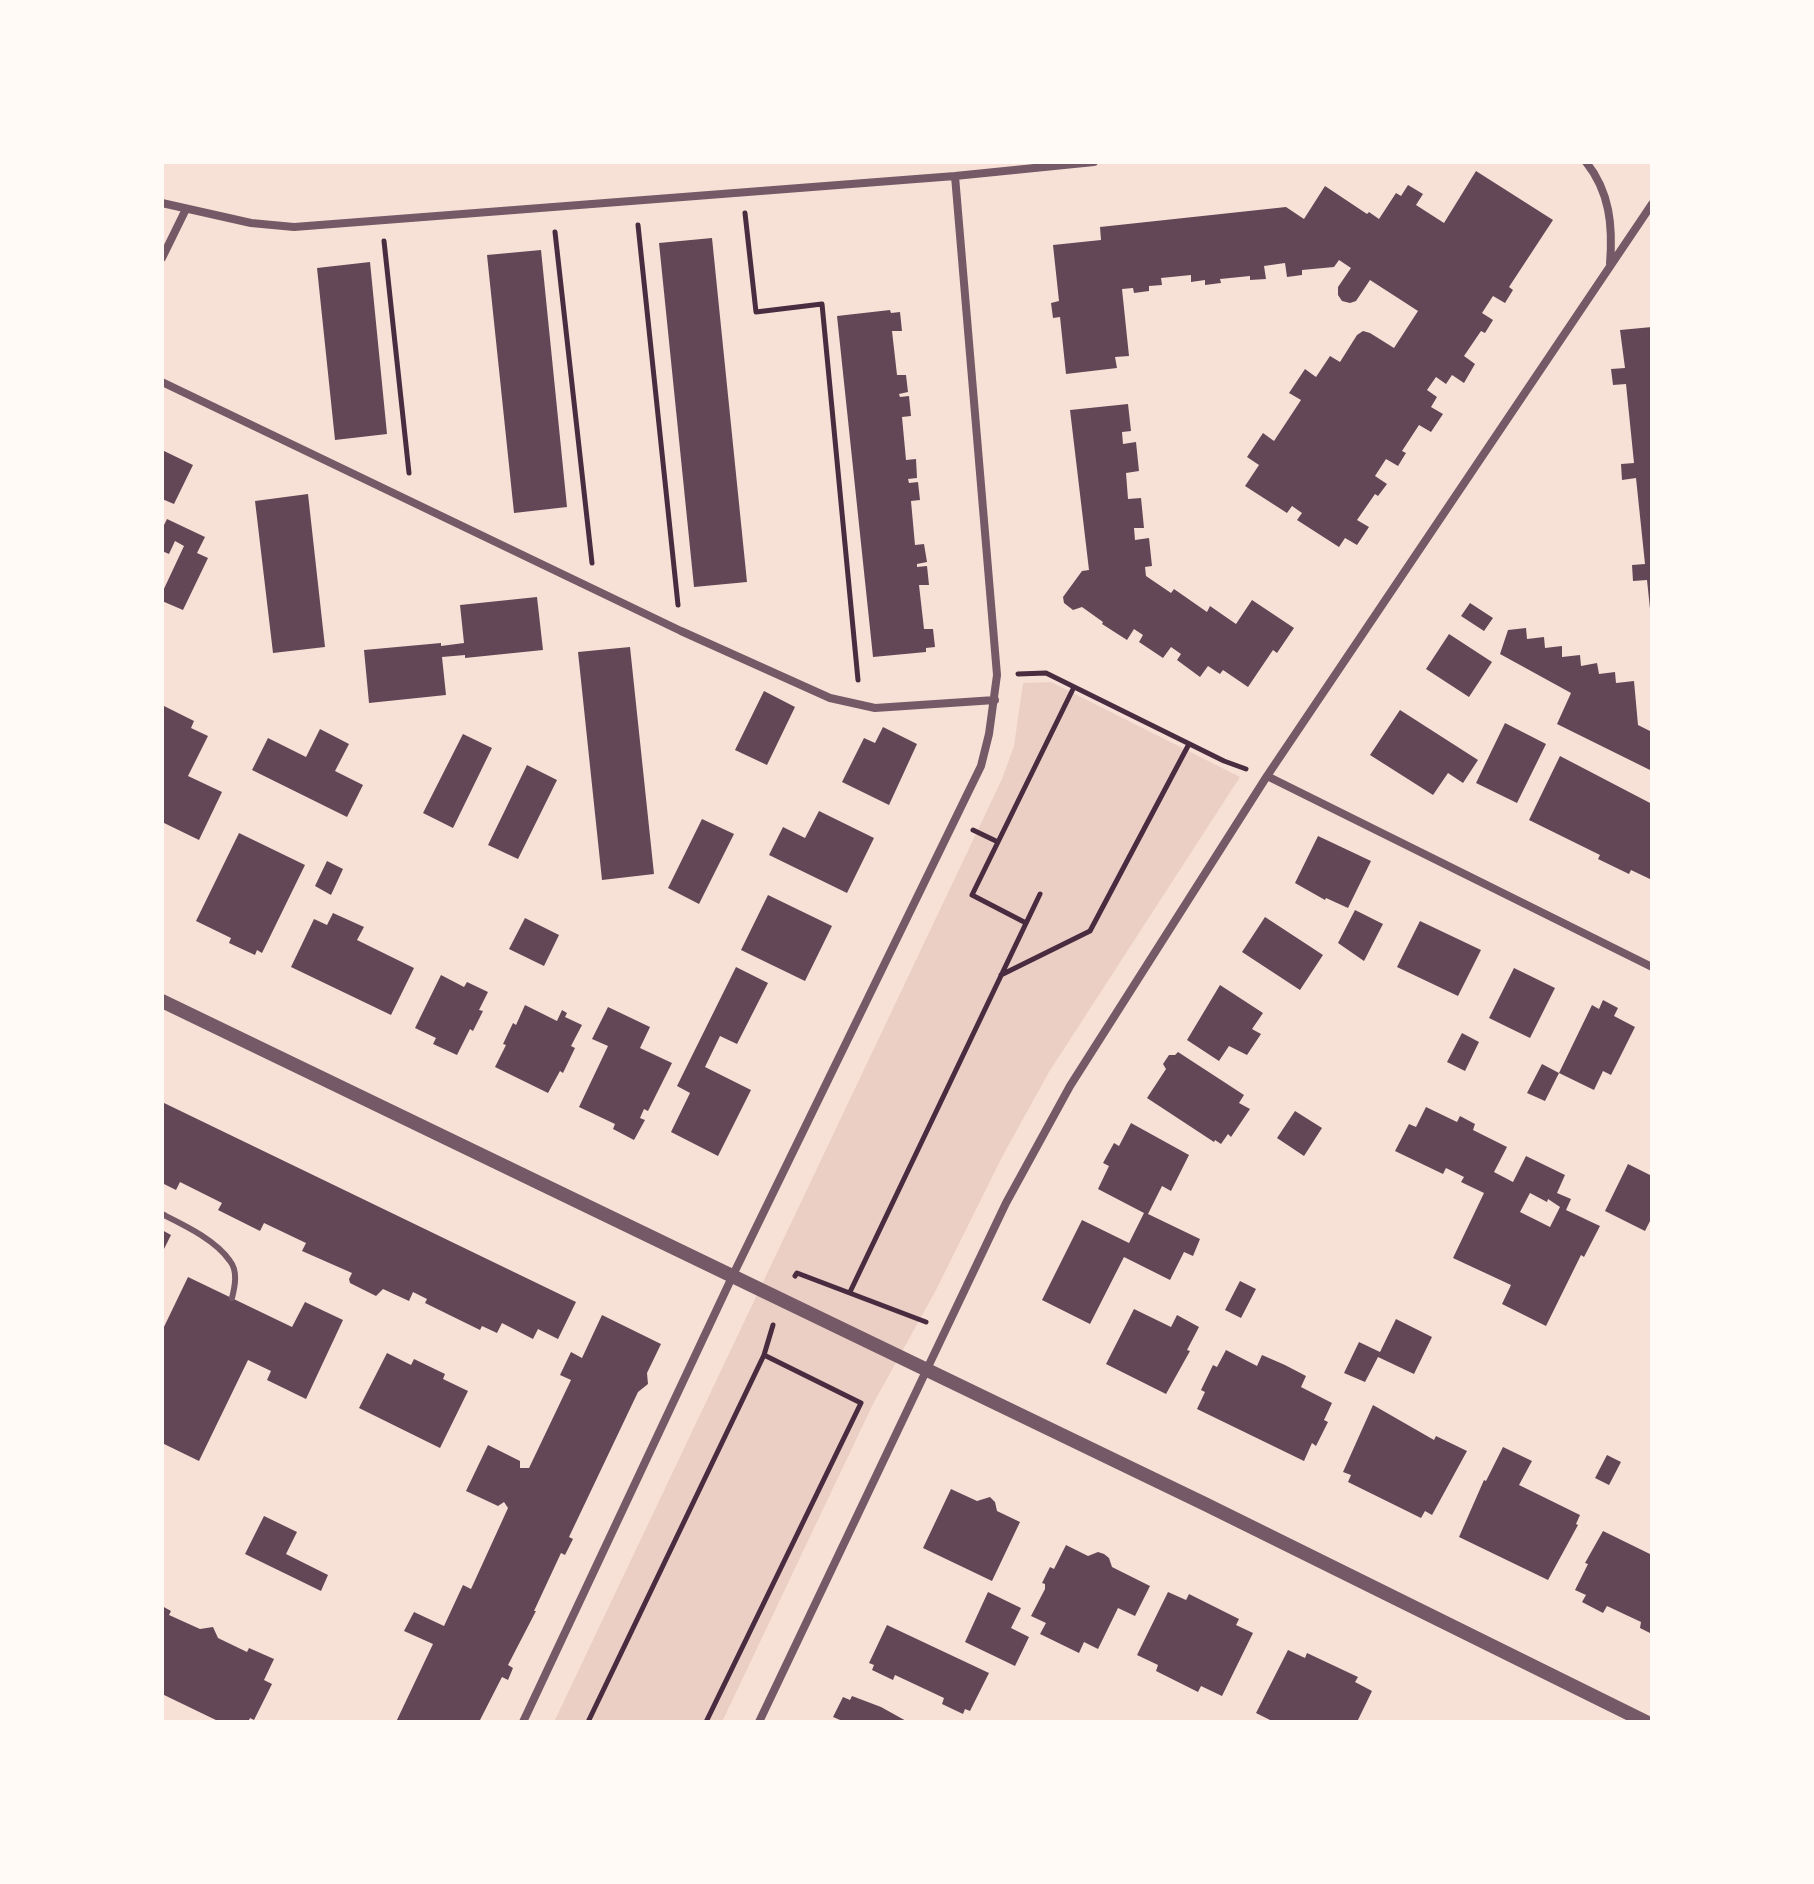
<!DOCTYPE html>
<html>
<head>
<meta charset="utf-8">
<style>
  body { margin:0 }
  #map { position:relative; width:1814px; height:1884px; overflow:hidden; background:#f7e1d7; font-family:Manrope,sans-serif }
  canvas { display:block }
  .frame { position:absolute; inset:0; border:164px solid #fffaf5; pointer-events:none }
</style>
</head>
<body>
<div id="map">
<canvas width="1814" height="1884"></canvas>
<div class="frame"></div>
</div>
<script>
const g = document.querySelector('canvas').getContext('2d');
g.lineJoin = 'round';
function fillPath(path, color) { g.fillStyle = color; g.fill(path, 'evenodd'); }
function strokePath(path, color, width, dash) { g.strokeStyle = color; g.lineWidth = width; g.lineCap = dash ? 'butt' : 'round'; g.setLineDash(dash || []); g.stroke(path); }
fillPath(new Path2D(`
  M1051,682L1240,777L1049,1072L1002,1157L936,1290L873,1404L722,1722H554L1002,779L1014,746L1023,683Z`), '#ebcfc5');
fillPath(new Path2D(`
  M1476,171L1553,220L1509,287L1513,290L1505,303L1493,296L1482,313L1493,320L1485,333L1481,331L1464,356L1475,364L1464,383L1452,375L1446,384L1436,377L1427,390L1437,397L1431,407L1443,414L1431,432L1419,425L1402,451L1406,453L1398,466L1386,459L1375,476L1387,484L1378,496L1375,494L1357,520L1369,527L1357,545L1345,538L1339,547L1297,520L1302,513L1292,506L1287,513L1245,486L1259,465L1247,457L1263,433L1274,441L1301,400L1289,393L1305,369L1316,377L1330,356L1340,362L1357,335L1363,331L1370,333L1394,348L1418,311L1370,280L1356,301L1350,303L1342,301L1338,295V287L1351,268L1339,260L1334,267L1302,270V275L1287,277L1285,263L1264,266L1266,279L1250,280V276L1220,279L1221,283L1205,285V280L1191,282V275L1161,278L1162,285L1149,286V291L1134,293L1133,288L1122,289L1129,356L1115,357L1117,368L1066,374L1060,317L1053,318L1051,303L1059,301L1053,245L1101,240L1100,227L1286,207L1304,219L1325,186L1367,214L1369,212L1379,219L1396,193L1401,196L1408,185L1423,194L1416,205L1444,223Z
  M712,238L747,582L694,587L659,243Z
  M541,250L567,507L514,513L487,255Z
  M370,262L387,434L335,440L317,268Z
  M890,310L891,313L900,312L902,331H892L897,375H906L908,392L899,394L900,397L909,396L911,416L902,417L906,460L916,459L917,478L908,479L909,483L918,482L920,500L911,501L915,545L924,544L927,562L917,564V567L927,566L929,585H919L924,629H933L935,647L926,648V652L873,657L837,316Z
  M1652,327V609H1650L1647,580L1633,581L1632,565L1645,564L1636,478L1622,480L1621,464L1634,463L1626,384L1613,385L1611,369L1625,368L1620,330Z
  M1128,404L1131,431L1122,432L1123,444L1136,442L1139,471L1126,473L1128,499L1141,498L1144,528H1134L1135,540L1149,538L1152,566L1145,567L1146,576L1171,593L1174,589L1207,612L1210,606L1236,624L1252,600L1294,628L1277,653L1273,650L1248,687L1223,670L1220,674L1208,666L1200,677L1177,660L1181,654L1171,647L1163,658L1139,642L1143,635L1134,629L1127,640L1102,624L1103,622L1082,607L1073,610L1064,603L1063,597L1082,571L1089,570L1070,410Z
  M162,450L193,465L174,504L162,499Z
  M308,494L325,647L273,653L255,501Z
  M167,519L205,537L197,553L208,558L183,610L162,601V593L184,546L175,541L169,554L162,551V529Z
  M537,597L543,650L465,658V655L442,657L446,695L369,703L364,650L441,643V646L464,643L460,605Z
  M1470,603L1493,618L1484,631L1461,616Z
  M1526,628L1527,639L1544,637L1545,648L1562,646V657L1580,655L1581,666L1597,663L1599,674L1615,672L1616,683L1634,681L1638,725L1652,732V771L1557,724L1571,693L1500,654L1508,630Z
  M1449,634L1492,662L1469,697L1426,669Z
  M630,647L654,874L602,880L578,652Z
  M764,691L795,707L767,765L735,750Z
  M162,705L194,721L191,728L208,736L188,776L222,792L199,840L162,822Z
  M1400,710L1478,760L1463,783L1448,773L1433,795L1370,755Z
  M1505,723L1546,744L1517,803L1476,783Z
  M883,727L917,744L889,805L842,782L864,738L875,743Z
  M320,729L349,744L335,771L363,785L347,817L252,770L268,738L306,757Z
  M463,734L492,748L453,828L423,813Z
  M1560,756L1652,804V880L1631,870L1629,874L1598,859L1600,855L1529,820Z
  M527,765L557,780L518,859L488,845Z
  M819,811L874,838L847,893L769,855L783,827L805,838Z
  M702,819L734,834L699,904L668,888Z
  M239,833L305,865L262,953L257,950L255,955L229,943L231,938L196,921Z
  M1318,836L1371,861L1348,908L1326,898L1325,900L1295,883Z
  M327,861L343,869L331,895L315,886Z
  M768,895L832,926L805,981L741,950Z
  M1355,910L1383,924L1364,961L1338,943Z
  M333,913L364,927L357,940L414,968L391,1015L291,967L314,919L327,925Z
  M1265,917L1323,955L1300,990L1242,952Z
  M525,918L559,935L544,966L509,949Z
  M1420,921L1481,950L1458,996L1397,967Z
  M736,967L768,983L737,1044L720,1036L705,1067L751,1090L718,1156L671,1132L690,1093L677,1086Z
  M1514,968L1555,988L1530,1038L1489,1018Z
  M441,975L464,987L467,982L488,992L479,1010L483,1011L473,1031L470,1029L457,1055L433,1044L436,1038L415,1028Z
  M1220,985L1263,1013L1252,1029L1261,1034L1247,1055L1229,1046L1219,1061L1187,1040Z
  M1603,1000L1618,1008L1614,1016L1635,1027L1611,1075L1603,1071L1594,1090L1559,1073L1592,1005L1599,1009Z
  M525,1005L557,1021L562,1010L567,1013L565,1017L582,1025L571,1046L575,1048L563,1073L560,1071L548,1093L495,1067L506,1045L503,1044L513,1023L516,1025Z
  M608,1007L650,1027L640,1048L672,1063L648,1111L644,1109L640,1118L645,1120L634,1140L613,1129L615,1124L579,1107L608,1046L592,1039Z
  M1462,1033L1479,1042L1465,1071L1447,1062Z
  M1178,1052L1244,1095L1239,1103L1250,1109L1231,1137L1228,1134L1221,1144L1215,1140L1214,1142L1147,1098L1166,1069L1163,1064L1169,1055H1175Z
  M1542,1064L1559,1073L1545,1101L1527,1093Z
  M162,1102L576,1302L558,1339L538,1329L533,1339L502,1323L497,1333L482,1326L480,1330L425,1303L427,1299L413,1292L409,1301L383,1289L376,1296L350,1283L349,1279L352,1273L302,1251L306,1243L264,1223L260,1231L218,1210L222,1203L180,1182L176,1190L162,1183Z
  M1426,1107L1457,1122L1460,1116L1475,1124L1473,1130L1507,1147L1494,1172L1513,1182L1526,1156L1565,1175L1557,1193L1571,1199L1566,1210L1600,1226L1584,1257L1581,1255L1546,1326L1502,1304L1511,1285L1453,1258L1484,1193L1461,1182L1464,1177L1446,1168L1443,1174L1395,1151L1409,1124L1416,1127ZM1530,1193L1547,1202L1548,1199L1560,1207L1550,1227L1520,1212Z
  M1295,1111L1322,1128L1304,1156L1277,1138Z
  M1131,1123L1189,1155L1171,1191L1162,1186L1148,1214L1200,1239L1193,1256L1184,1252L1170,1280L1124,1257L1090,1324L1042,1300L1082,1220L1129,1243L1144,1213L1098,1189L1109,1166L1103,1163L1114,1143L1119,1146Z
  M1628,1164L1652,1176V1217L1645,1231L1605,1211Z
  M162,1230L171,1235L162,1253Z
  M188,1277L292,1327L305,1302L343,1320L306,1399L267,1380L271,1371L248,1360L199,1461L162,1443V1331Z
  M1240,1281L1256,1289L1241,1318L1225,1310Z
  M1134,1309L1171,1327L1177,1315L1199,1327L1187,1350L1190,1351L1166,1394L1106,1364Z
  M602,1315L661,1344L647,1373L648,1384L638,1392L569,1537L573,1539L565,1555L561,1553L534,1611H536L508,1665L513,1668L508,1680L502,1677L479,1722H396L433,1644L404,1631L414,1612L444,1626L463,1585L471,1589L508,1508L504,1502L498,1506L466,1491L488,1445L520,1461V1468H529L571,1380L560,1375L571,1352L582,1358Z
  M1396,1319L1432,1337L1414,1374L1378,1357L1365,1382L1344,1373L1359,1342L1380,1352Z
  M1226,1350L1257,1366L1262,1355L1285,1365L1306,1376L1301,1387L1332,1403L1324,1420L1328,1422L1316,1446L1312,1443L1304,1461L1197,1409L1205,1392L1201,1390L1213,1365L1217,1367Z
  M387,1353L411,1365L414,1359L445,1374L443,1379L468,1391L440,1448L359,1408Z
  M1373,1405L1434,1440L1436,1436L1467,1451L1432,1515L1425,1511L1421,1518L1348,1482L1351,1475L1343,1472Z
  M1503,1447L1532,1461L1519,1485L1580,1515L1576,1524L1578,1525L1548,1580L1459,1537L1484,1480L1486,1481Z
  M1607,1455L1621,1462L1609,1485L1595,1478Z
  M951,1489L977,1501L990,1497L995,1502L997,1511L1020,1522L992,1581L923,1548Z
  M264,1516L297,1532L286,1554L328,1575L321,1591L245,1554Z
  M1603,1531L1652,1555V1634L1640,1628L1641,1622L1607,1606L1603,1613L1582,1602L1586,1595L1575,1590L1588,1564L1585,1563Z
  M1066,1545L1088,1556L1098,1552L1104,1554L1109,1558L1112,1567L1150,1586L1135,1616L1118,1608L1098,1649L1084,1642L1079,1653L1040,1634L1046,1623L1031,1616L1045,1589V1584L1042,1583L1050,1567L1054,1569Z
  M988,1592L1021,1608L1011,1628L1029,1637L1015,1666L965,1642Z
  M1168,1592L1186,1600L1189,1594L1239,1619L1236,1625L1253,1633L1222,1696L1201,1686L1198,1692L1156,1671L1158,1665L1137,1655Z
  M162,1606L171,1611L169,1615L200,1629L213,1627L218,1638L247,1652L249,1648L274,1659L264,1680L272,1684L254,1720L250,1718L248,1722H220L162,1694Z
  M887,1625L989,1673L970,1711L965,1709L963,1714L942,1704L944,1698L895,1675L893,1680L872,1670L874,1665L869,1663Z
  M1288,1650L1305,1658L1307,1653L1358,1677L1355,1682L1372,1691L1357,1722H1274L1256,1713Z
  M852,1696L881,1707L908,1722H838L840,1720L833,1717L843,1697L850,1700Z`), '#644757');
strokePath(new Path2D(`
  M745,213L756,312L822,304L858,680
  M638,225L678,605
  M555,232L592,563
  M384,241L409,473
  M1018,674L1046,673L1224,761L1246,769
  M973,830L998,842
  M1026,923L972,895L1074,687
  M1001,975L1090,931L1189,744
  M795,1276L797,1273L926,1322
  M850,1292L1040,894
  M764,1355L773,1325
  M588,1722L764,1355L861,1403L706,1722`), '#4a2c40', 5);
strokePath(new Path2D(`
  M162,1214C184,1225 216,1240 230,1261C238,1271 235,1286 232,1298`), '#755966', 6);
strokePath(new Path2D(`
  M1586,162C1610,192 1613,226 1610,264
  M162,203L251,223L294,227L955,176L1094,162
  M162,258L186,209
  M162,382L681,631L830,698L875,708L995,700
  M1267,776L1652,967
  M523,1722L733,1275L981,766L989,734L997,675L955,176
  M759,1722L1006,1203L1070,1086L1267,776L1652,204`), '#755966', 8);
strokePath(new Path2D(`
  M162,1001L1205,1504L1646,1722`), '#755966', 14);
</script>
</body>
</html>
